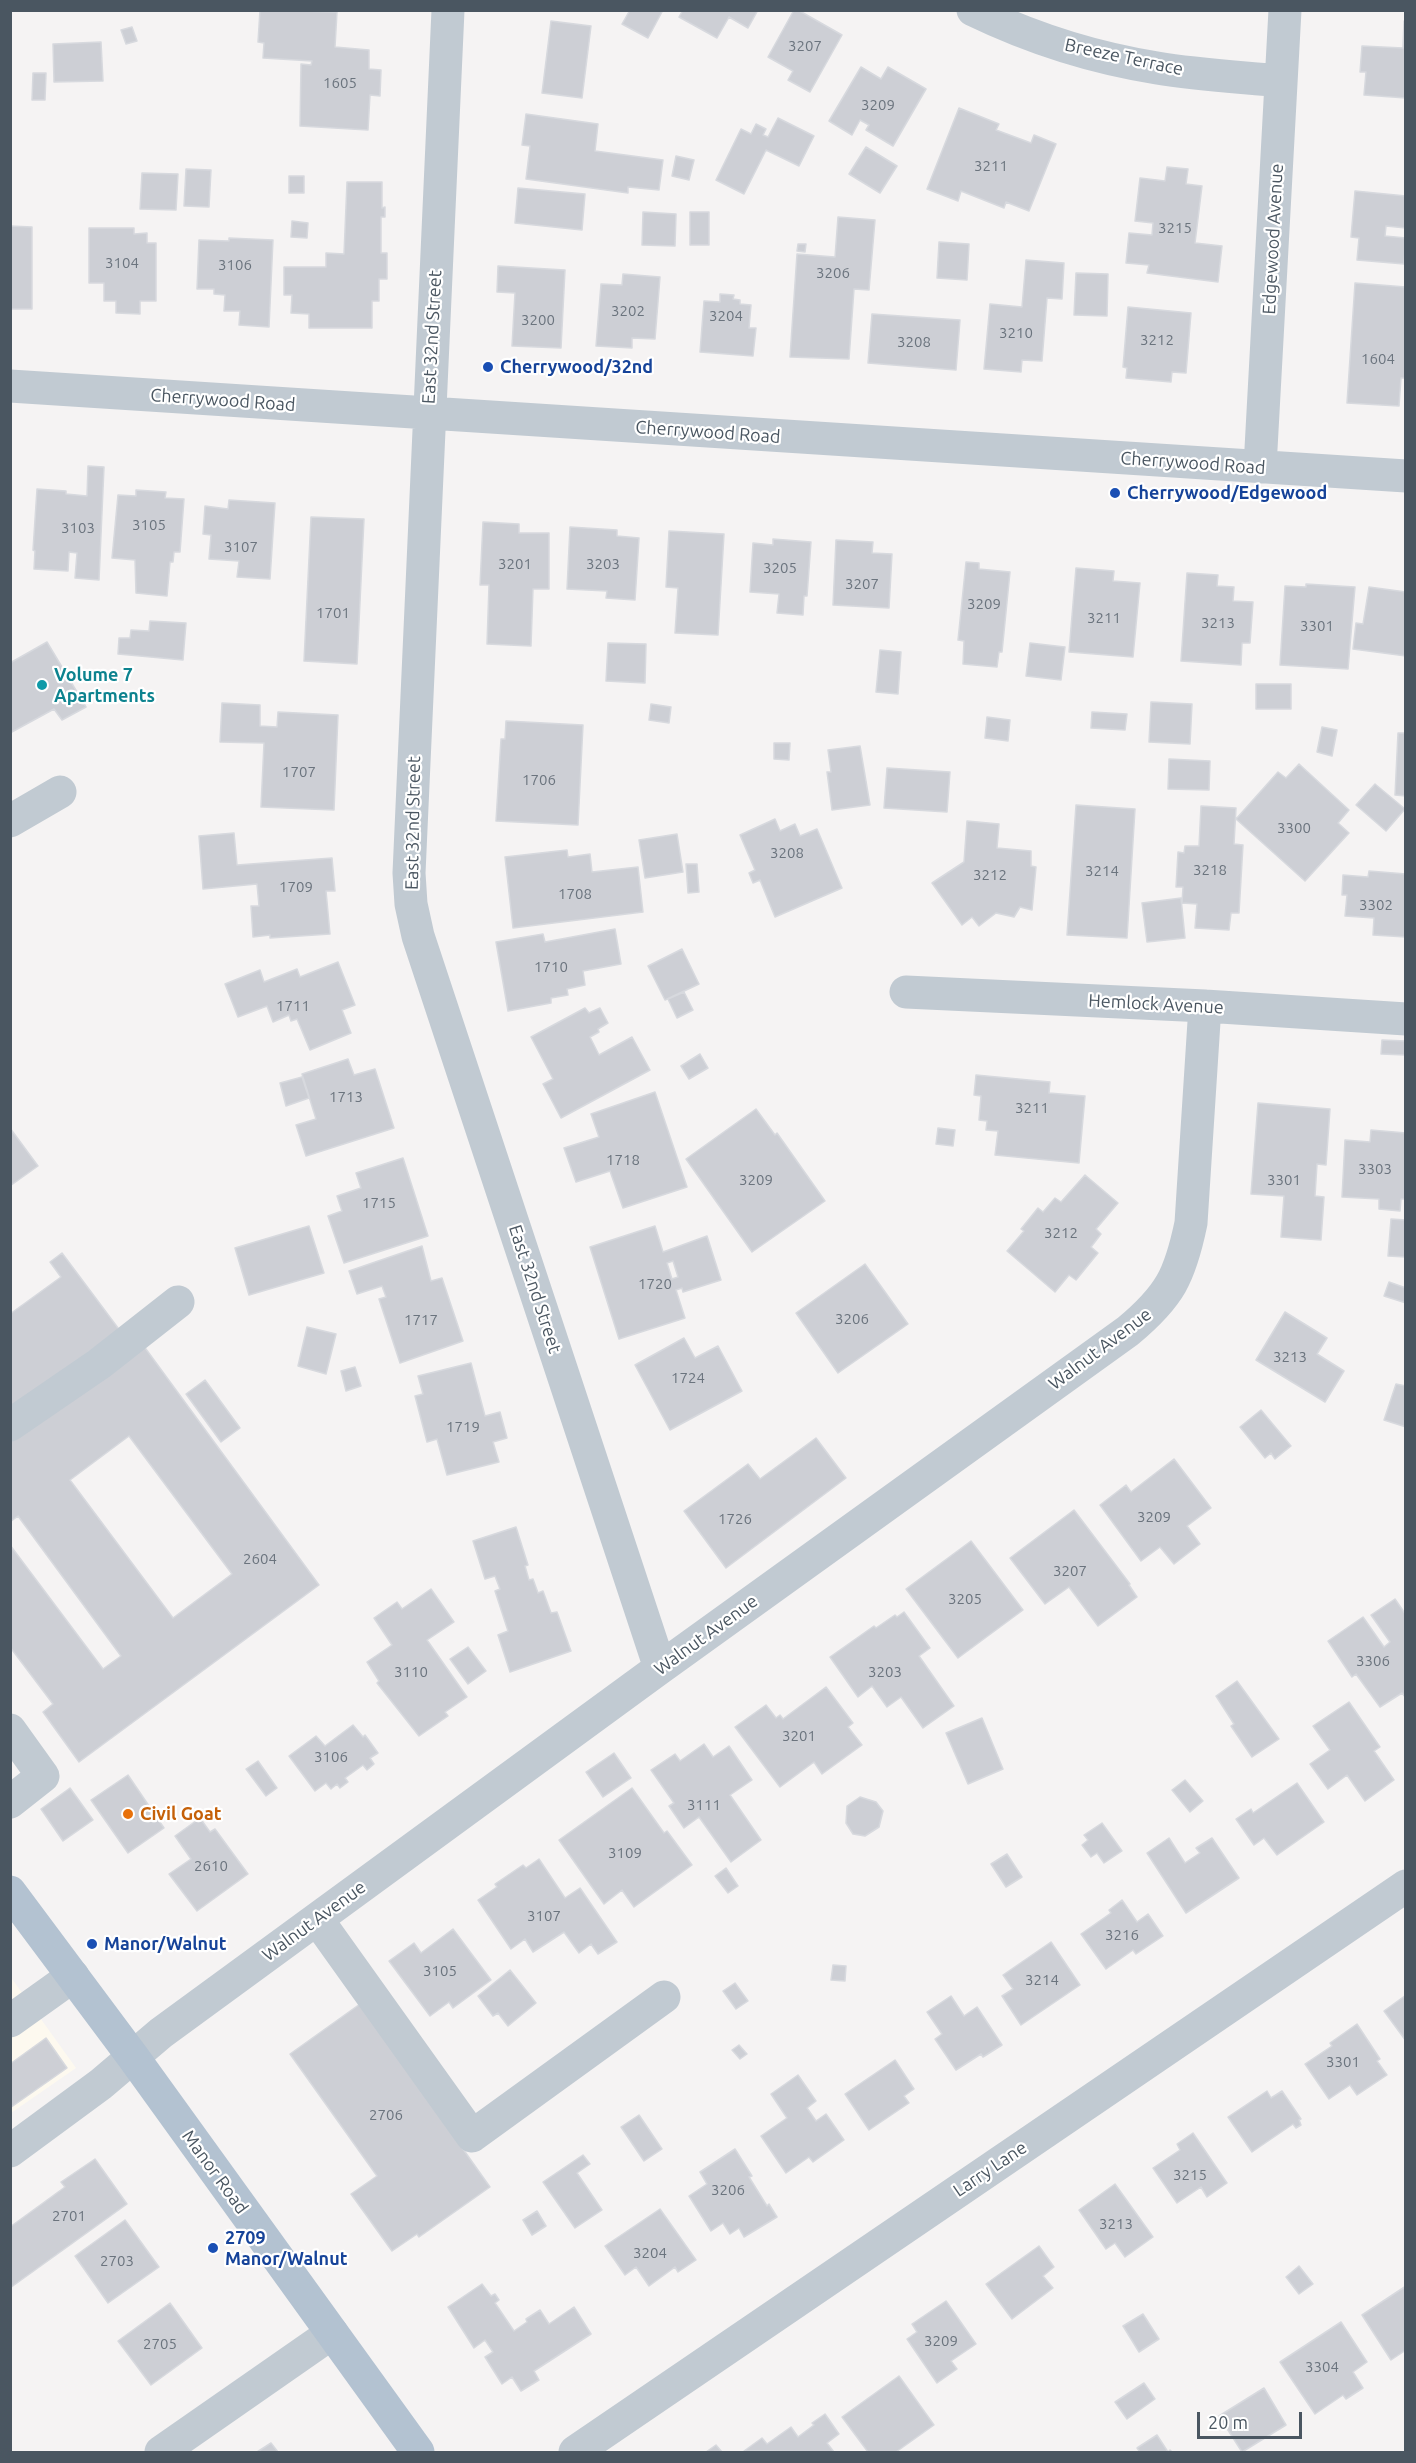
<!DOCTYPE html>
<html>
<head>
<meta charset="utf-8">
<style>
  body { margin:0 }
  #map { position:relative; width:1416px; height:2463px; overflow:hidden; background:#f5f3f3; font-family:Ubuntu,sans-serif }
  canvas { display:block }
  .frame { position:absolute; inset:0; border:12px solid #4a5661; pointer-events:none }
  .scale { position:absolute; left:1197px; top:2412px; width:105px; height:27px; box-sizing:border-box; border:3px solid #4a5661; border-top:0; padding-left:8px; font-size:18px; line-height:21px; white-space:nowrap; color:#4a5661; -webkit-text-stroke:4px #fff; paint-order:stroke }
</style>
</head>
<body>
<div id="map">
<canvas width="1416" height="2463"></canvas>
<div class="frame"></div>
<div class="scale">20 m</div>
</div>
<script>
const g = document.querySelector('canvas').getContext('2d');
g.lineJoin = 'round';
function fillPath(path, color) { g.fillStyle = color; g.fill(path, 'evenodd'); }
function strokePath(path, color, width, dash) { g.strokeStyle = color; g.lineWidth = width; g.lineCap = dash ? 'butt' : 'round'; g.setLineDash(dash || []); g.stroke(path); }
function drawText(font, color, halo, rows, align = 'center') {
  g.font = font + ' Ubuntu,sans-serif'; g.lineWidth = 4.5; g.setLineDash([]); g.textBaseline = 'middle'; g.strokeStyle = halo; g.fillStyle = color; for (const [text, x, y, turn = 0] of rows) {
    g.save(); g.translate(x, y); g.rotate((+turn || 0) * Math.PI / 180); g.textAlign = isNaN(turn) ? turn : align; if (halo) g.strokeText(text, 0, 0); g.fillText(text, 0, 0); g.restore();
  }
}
fillPath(new Path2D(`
  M10,1976L76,2068L11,2113H10Z`), '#fdf9ef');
const building = new Path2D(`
  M260,10L337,12L335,47L369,50V69L381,70L380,96L370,95L368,130L300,126L301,64L311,65L312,61L263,58L264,43L258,42Z
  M630,10H663L648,38L622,24Z
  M683,10H758L748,28L729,17L717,38L679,17Z
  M794,10H798L842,35L810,92L788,80L793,71L768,57Z
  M551,21L591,26L582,98L542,93Z
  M1404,21L1406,98L1364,95L1366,72H1360L1362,46L1403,48Z
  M132,27L137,41L126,44L121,30Z
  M101,42L103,81L54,82L53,44Z
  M861,67L881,79L888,67L926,89L893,146L866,130L869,125L860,120L852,135L829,121Z
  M33,73H46L45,100H32Z
  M959,108L999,124L996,130L1031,143L1034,135L1056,144L1029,211L1006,202L1004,208L961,191L958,201L927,189Z
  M526,114L598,124L595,151L663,160L659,190L628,187V193L526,179L530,146L522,145Z
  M778,118L814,136L799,166L766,150L744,194L716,180L741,129L751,134L756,124L766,129L763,135L768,137Z
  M866,147L897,166L880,193L849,174Z
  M676,156L694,160L689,180L672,176Z
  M1167,167L1188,169L1186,184L1202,186L1195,243L1222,246L1218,282L1147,273L1149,265L1126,263L1129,233L1152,235L1153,223L1135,221L1140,178L1165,181Z
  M186,169L211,170L209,207L184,206Z
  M142,173L178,174L176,210L140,209Z
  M289,176H304V193H289Z
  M347,182H382V208L385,207V217H381V253H387V279H379V301H372V328H309V314L291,313L292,295H284V267H326V253L344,254Z
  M518,188L585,194L582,230L515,223Z
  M1355,191L1406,196V228L1386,226L1385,236L1406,238L1404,264L1357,260L1359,238L1351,237Z
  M643,212L676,214L675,246L642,245Z
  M690,212H709V245H690Z
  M838,217L875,220L869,290L854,289L849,359L790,357L797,254L835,257Z
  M292,221L308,223L307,238L291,237Z
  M10,226L32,227V309H10Z
  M89,228H134V234L147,233V243H156V301H140V314L116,313V301H104V283H89Z
  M229,238L273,240L269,327L239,325L240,311H224L225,295L214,294V289H197L199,240L229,241Z
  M939,242L969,244L967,280L937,278Z
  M798,244H806L805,252L797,251Z
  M1026,260L1064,263L1062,299L1047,298L1042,361L1022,360L1021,372L984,369L990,304L1022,307Z
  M498,266L565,270L561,348L512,346L515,293L497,292Z
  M1076,273L1108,274L1107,316L1074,315Z
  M623,274L660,277L655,339L632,338V348L596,346L601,284L622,285Z
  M1355,283L1406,287V378H1401L1399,406L1347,403Z
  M720,294L734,295L733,299L740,300V304L751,305L749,328H756L753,356L700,352L704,301L720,302Z
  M1128,307L1191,313L1186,373L1172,372L1171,382L1126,378L1127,368L1123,367Z
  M872,314L960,320L956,370L868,363Z
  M88,466L104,467L99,580L75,578L77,553L69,552L68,571L34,569L35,551L33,550L37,489L66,491V494L87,496Z
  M136,490L166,492L165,498L184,499L180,552H174L173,562H170L167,596L136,593L135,560L112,558L118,495L136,496Z
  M229,500L275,503L270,579L237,577L239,561L209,559L211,535L203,534L205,506L228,509Z
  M311,517L364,519L357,664L304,661Z
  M483,522L519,524V533H549V589H533L531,646L487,644L489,585H480Z
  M570,527L617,530V536L639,538L635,600L606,598L607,591L567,589Z
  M669,531L724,534L718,635L675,633L678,588L666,587Z
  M773,539L811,542L807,596H804L803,615L777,613L779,594L750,592L753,543L773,545Z
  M836,540L873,542L872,553L892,554L889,608L833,605Z
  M966,562L979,563V569L1010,572L1002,652H999L997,667L963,664L964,641L958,640Z
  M1076,568L1114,571L1113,581L1140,583L1133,657L1069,652Z
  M1187,573L1218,575L1217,586L1234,587L1233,601L1253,602L1250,643H1242L1241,665L1181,661Z
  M1306,584L1355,587L1348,669L1280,665L1285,586L1306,587Z
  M1369,587L1406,592V656L1353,649L1356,623L1363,624Z
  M150,621L186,623L183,660L118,654L119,638H130L131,630L149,631Z
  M47,642L86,707L62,720L54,709L10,733V663Z
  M608,643L646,644L645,683L606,681Z
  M1030,643L1065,647L1061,680L1026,676Z
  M880,650L901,652L898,694L876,692Z
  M1256,684H1291V709H1256Z
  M1151,702L1192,704L1190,744L1149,742Z
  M222,703L260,705V726L277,727L278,712L338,715L334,810L261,807L264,743L220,742Z
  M651,704L671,707L669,723L649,720Z
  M1092,712L1127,714L1125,730L1091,728Z
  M987,717L1010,720L1008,741L985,738Z
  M506,721L583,725L578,825L496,821L501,739H505Z
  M1322,727L1337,730L1332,756L1317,752Z
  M1398,733H1406V796L1395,795Z
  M774,743H790L789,760L774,759Z
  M860,746L870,805L832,810L827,772H831L828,750Z
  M1169,759L1210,761L1209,790L1168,789Z
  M1299,764L1349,810L1338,823L1349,833L1305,881L1236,819L1278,772L1286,778Z
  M887,768L950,772L947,812L884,808Z
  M1375,784L1405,809L1386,831L1356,805Z
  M1076,805L1135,809L1127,938L1067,935Z
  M1201,806L1236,808L1234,844L1243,845L1239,913H1231L1229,930L1195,928L1197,904L1182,903L1183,887H1176L1178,852L1184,853L1185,846H1199Z
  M775,819L780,831L795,824L800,836L817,829L842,888L775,917L760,880L753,883L749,873L755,870L740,835Z
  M967,821L999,824L997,848L1031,851V866L1036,867L1032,910L1020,907L1014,917L996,913L979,926L972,917L962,925L932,883L964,862Z
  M234,833L237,865L332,858L335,891H326L330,934L270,938V935L253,937L251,906H259L257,884L203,889L199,836Z
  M677,834L683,872L645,878L639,840Z
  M567,850L568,857L590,854L592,872L638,867L643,912L513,928L505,857Z
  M686,864H697L699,892L688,893Z
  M1369,871L1406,874V937L1373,935L1374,918L1345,916L1347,895H1342L1343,875L1368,877Z
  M1181,898L1185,938L1147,942L1142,903Z
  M615,929L621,964L583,971L585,985L567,989L568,995L551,998V1003L508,1011L496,942L543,934L545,942Z
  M682,949L699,984L665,1000L648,966Z
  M338,962L355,1005L342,1010L351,1033L310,1050L297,1019L291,1021L289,1015L273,1022L267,1006L238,1017L225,984L260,970L264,982L297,969L300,977Z
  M684,992L693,1010L677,1018L668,999Z
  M585,1008L589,1013L600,1008L608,1023L598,1029L599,1032L590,1037L599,1055L632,1037L650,1070L561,1118L543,1084L553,1079L531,1037Z
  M1382,1040L1406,1041V1055L1381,1054Z
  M700,1054L708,1068L689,1079L681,1066Z
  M348,1059L354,1075L375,1069L394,1128L306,1156L296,1125L316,1119L302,1074Z
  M976,1075L1050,1082L1049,1093L1085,1096L1079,1163L995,1155L998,1131L986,1130L987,1121L979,1120L981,1096L974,1095Z
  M302,1077L309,1098L286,1106L280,1083Z
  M655,1092L687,1187L623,1208L610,1171L576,1182L564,1148L599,1137L591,1114Z
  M1258,1103L1330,1109L1326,1165L1317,1164L1315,1196L1324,1197L1321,1240L1281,1237L1284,1196L1251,1194Z
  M756,1109L775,1135L777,1133L825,1201L752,1252L686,1159Z
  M10,1128L38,1166L10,1186Z
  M938,1128L955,1130L953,1146L936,1144Z
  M1371,1130L1406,1133V1199H1401L1400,1211L1379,1209V1199L1342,1197L1345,1140L1370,1142Z
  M403,1158L428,1236L344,1263L328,1216L342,1211L337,1196L361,1188L356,1173Z
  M1085,1175L1118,1203L1096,1229L1101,1234L1091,1247L1098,1253L1076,1280L1069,1275L1055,1292L1007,1251L1024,1231L1021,1229L1038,1208L1043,1212L1055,1198L1061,1202Z
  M1391,1219L1406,1220V1257L1388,1256Z
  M309,1226L324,1273L249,1295L235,1248Z
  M655,1226L663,1252L707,1236L721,1280L683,1292L682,1288L676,1290L685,1318L619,1339L590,1247ZM673,1261L678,1277L672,1279L667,1263Z
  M422,1246L431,1281L442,1278L463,1341L400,1363L379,1299L386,1297L382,1286L357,1294L349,1271Z
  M62,1253L121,1332L10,1414V1314L61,1277L50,1262Z
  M865,1264L908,1324L838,1373L796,1313Z
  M1389,1282L1406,1288V1303L1384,1296Z
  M1285,1312L1327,1338L1317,1354L1344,1371L1325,1402L1256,1360Z
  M307,1327L336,1334L326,1374L298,1366Z
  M684,1338L695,1358L718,1346L742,1391L670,1430L635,1365Z
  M143,1345L319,1585L79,1762L43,1712L53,1704L10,1647V1545L103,1669L121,1656L18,1516L10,1522V1442ZM129,1436L232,1574L173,1618L70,1480Z
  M471,1363L485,1416L500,1412L507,1438L493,1442L499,1462L447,1475L437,1439L427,1442L415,1396L423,1394L418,1376Z
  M355,1367L361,1386L346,1391L341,1371Z
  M205,1380L240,1428L221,1442L186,1394Z
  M1396,1384L1406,1386V1427L1384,1420Z
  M1261,1410L1291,1446L1275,1459L1271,1453L1265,1458L1240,1427Z
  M816,1438L846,1478L726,1568L684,1511L748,1464L760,1479Z
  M1174,1459L1211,1508L1187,1526L1200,1544L1174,1564L1160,1547L1141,1561L1100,1505L1126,1485L1131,1492Z
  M1074,1510L1130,1584L1129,1585L1137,1597L1098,1626L1069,1587L1045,1604L1010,1558Z
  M516,1527L528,1565L525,1566L529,1580L533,1579L538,1593L543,1591L551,1613L557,1612L571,1651L510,1672L498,1635L508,1631L495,1591L500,1589L495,1576L485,1579L473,1541Z
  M971,1541L1023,1610L958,1658L906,1589Z
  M431,1589L454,1622L427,1640L467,1697L445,1712L448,1716L419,1736L377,1683L379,1681L367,1662L392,1645L374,1618L397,1602L402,1609Z
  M1395,1599L1406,1615V1698L1402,1693L1380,1707L1356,1674L1352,1677L1328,1641L1363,1617L1384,1647L1390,1642L1371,1615Z
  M904,1612L930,1648L919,1656L954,1706L923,1728L901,1697L887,1707L872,1686L858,1697L830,1657L874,1626L876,1628L895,1615L897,1617Z
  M468,1647L486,1671L468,1684L450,1659Z
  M1237,1681L1279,1739L1252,1757L1231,1726L1234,1724L1216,1696Z
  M826,1687L853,1723L848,1727L862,1745L822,1774L814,1762L780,1787L735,1727L766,1705L776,1718L780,1715L783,1719Z
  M1349,1702L1380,1747L1374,1751L1394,1780L1365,1801L1347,1775L1328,1789L1310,1764L1330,1750L1313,1726Z
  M982,1718L1003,1769L968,1784L946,1733Z
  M353,1725L363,1737L365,1735L378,1753L370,1758L374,1764L367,1770L363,1765L345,1778L348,1782L340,1788L337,1784L331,1789L326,1783L315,1791L289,1756L316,1736L325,1746Z
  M704,1744L713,1757L729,1746L752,1780L730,1795L761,1840L731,1862L699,1817L684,1828L669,1806L674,1803L651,1770L675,1754L680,1761Z
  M614,1753L631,1778L603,1797L586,1772Z
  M258,1761L277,1788L266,1796L246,1769Z
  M128,1775L164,1828L128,1853L91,1800Z
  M1185,1780L1203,1801L1190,1812L1172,1790Z
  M1297,1783L1324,1822L1277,1855L1264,1838L1254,1845L1236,1819L1251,1809L1253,1813Z
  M70,1788L93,1820L63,1841L41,1809Z
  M632,1788L664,1833L667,1831L692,1865L634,1907L622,1890L604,1904L559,1840Z
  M860,1797L876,1802L883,1811L879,1827L865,1836L853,1834L846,1823L847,1806Z
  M200,1818L210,1832L215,1829L248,1874L197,1911L169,1874L191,1859L175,1836Z
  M1102,1823L1122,1851L1104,1863L1097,1853L1091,1857L1082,1845L1088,1840L1084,1835Z
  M1169,1838L1185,1863L1200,1853L1196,1848L1212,1838L1239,1878L1186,1913L1147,1853Z
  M1007,1854L1022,1877L1006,1887L991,1864Z
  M539,1859L565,1898L580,1888L617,1942L598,1954L591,1944L579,1953L564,1932L533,1952L525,1939L511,1949L478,1900L497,1887L495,1884L523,1865L526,1868Z
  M726,1868L738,1886L728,1893L715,1876Z
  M1122,1900L1137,1922L1148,1914L1163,1936L1136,1954L1133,1950L1106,1969L1081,1934L1111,1913L1109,1910Z
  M453,1929L491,1980L453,2008L449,2002L430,2016L389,1961L414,1943L421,1953Z
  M1051,1942L1080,1985L1021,2025L1002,1996L1013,1989L1003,1975Z
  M833,1965L846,1966L845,1981L831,1980Z
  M510,1970L536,2003L508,2026L498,2013L493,2016L478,1996Z
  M735,1983L748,2001L736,2009L723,1991Z
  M1406,1995V2041L1384,2011Z
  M951,1996L964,2016L977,2007L1002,2045L983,2057L981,2054L956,2070L935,2039L942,2034L927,2012Z
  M360,2004L490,2187L419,2237L417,2234L392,2251L351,2194L377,2176L290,2054Z
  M1357,2024L1380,2059L1377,2061L1387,2075L1357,2095L1350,2085L1329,2099L1305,2064L1332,2046L1330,2043Z
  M46,2038L67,2068L10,2108V2064Z
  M739,2045L747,2054L740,2059L732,2050Z
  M895,2060L914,2089L904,2096L909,2103L869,2130L845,2094Z
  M798,2075L816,2101L807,2108L816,2121L826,2114L844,2140L813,2162L809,2157L786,2173L761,2136L787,2118L771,2094Z
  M1267,2091L1271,2098L1282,2091L1301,2119L1299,2120L1301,2125L1296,2128L1293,2124L1252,2152L1228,2117Z
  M639,2115L662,2149L644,2161L621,2127Z
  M1193,2133L1227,2183L1207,2197L1201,2187L1177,2203L1153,2168L1180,2150L1177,2144Z
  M735,2149L752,2176L749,2177L767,2206L769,2204L777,2217L744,2237L739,2228L730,2234L723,2223L711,2231L689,2196L707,2184L700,2172Z
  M583,2155L590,2164L577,2173L602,2210L575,2228L543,2182Z
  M95,2159L127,2204L10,2288V2227L65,2187L61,2182Z
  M1115,2184L1153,2237L1125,2257L1115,2243L1106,2249L1079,2210Z
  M660,2209L696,2260L678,2272L675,2267L649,2286L636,2267L625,2275L605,2246Z
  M537,2211L546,2226L532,2235L523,2220Z
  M125,2220L159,2267L108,2303L75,2256Z
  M1039,2246L1054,2267L1043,2276L1053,2288L1012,2319L986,2284Z
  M1299,2266L1313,2284L1299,2294L1286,2277Z
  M482,2284L491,2296L495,2294L499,2300L495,2303L514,2331L527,2322L526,2319L540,2310L549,2324L574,2307L591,2334L534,2371L539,2380L521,2391L512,2377L502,2384L485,2357L493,2352L485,2340L474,2348L448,2307Z
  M1406,2286V2350L1391,2360L1362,2315Z
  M946,2301L976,2344L951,2361L957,2369L937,2383L907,2339L917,2332L912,2324Z
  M170,2303L202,2348L151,2385L118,2341Z
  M1143,2314L1159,2339L1139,2352L1123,2326Z
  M1341,2322L1367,2362L1353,2372L1363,2388L1346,2399L1343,2395L1315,2414L1280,2362Z
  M899,2376L934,2425L896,2452H868L842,2417Z
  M1144,2383L1155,2399L1127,2419L1115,2402Z
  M1264,2388L1286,2425L1242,2452L1219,2416Z
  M825,2414L839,2434L827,2443L834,2452L744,2451L762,2438L767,2444L791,2427L798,2437L814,2425L812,2423Z
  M1157,2435L1168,2452L1170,2450L1172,2452H1140L1137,2448Z
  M271,2443L278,2452H257Z
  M716,2445L722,2452H706Z`);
fillPath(building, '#cdcfd5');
strokePath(building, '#d7d9de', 1.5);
strokePath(new Path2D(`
  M448,10L409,873L411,904L418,936L660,1668
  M973,10C1031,38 1094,58 1157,68C1198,75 1240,77 1281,81
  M10,386L1406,476
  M1260,467L1285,10
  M10,821L60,792
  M906,992L1205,1006L1406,1019
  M10,1425L99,1364L178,1302
  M10,1730L43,1776L10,1802
  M317,1919L472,2136L664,1997
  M10,2021L73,1976
  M10,2151L101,2084L161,2033L660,1668L1128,1331C1170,1296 1180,1276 1191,1223L1205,1006
  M161,2452L332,2333
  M575,2452L1406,1886`), '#c1cad2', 33);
strokePath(new Path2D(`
  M10,1892L133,2057L418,2452`), '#b3c2d1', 33);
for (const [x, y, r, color] of [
  [488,367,6,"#1a4fb4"],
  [1115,493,6,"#1a4fb4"],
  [42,685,6,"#0f9aa8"],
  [128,1814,6,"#e8710a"],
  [92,1944,6,"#1a4fb4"],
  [213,2248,6,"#1a4fb4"]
]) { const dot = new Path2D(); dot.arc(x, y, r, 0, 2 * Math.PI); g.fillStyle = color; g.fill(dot); strokePath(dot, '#fff', 2); }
drawText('15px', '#6b747e', null, [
  ["3207",805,46],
  ["1605",340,83],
  ["3209",878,105],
  ["3211",991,166],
  ["3215",1175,228],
  ["3104",122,263],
  ["3106",235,265],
  ["3206",833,273],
  ["3202",628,311],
  ["3204",726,316],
  ["3200",538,320],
  ["3210",1016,333],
  ["3212",1157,340],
  ["3208",914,342],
  ["1604",1378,359],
  ["3105",149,525],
  ["3103",78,528],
  ["3107",241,547],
  ["3201",515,564],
  ["3203",603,564],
  ["3205",780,568],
  ["3207",862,584],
  ["3209",984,604],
  ["1701",333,613],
  ["3211",1104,618],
  ["3213",1218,623],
  ["3301",1317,626],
  ["1707",299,772],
  ["1706",539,780],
  ["3300",1294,828],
  ["3208",787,853],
  ["3218",1210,870],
  ["3214",1102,871],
  ["3212",990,875],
  ["1709",296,887],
  ["1708",575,894],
  ["3302",1376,905],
  ["1710",551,967],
  ["1711",293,1006],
  ["1713",346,1097],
  ["3211",1032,1108],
  ["1718",623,1160],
  ["3303",1375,1169],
  ["3209",756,1180],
  ["3301",1284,1180],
  ["1715",379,1203],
  ["3212",1061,1233],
  ["1720",655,1284],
  ["3206",852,1319],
  ["1717",421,1320],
  ["3213",1290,1357],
  ["1724",688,1378],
  ["1719",463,1427],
  ["3209",1154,1517],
  ["1726",735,1519],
  ["2604",260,1559],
  ["3207",1070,1571],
  ["3205",965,1599],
  ["3306",1373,1661],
  ["3110",411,1672],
  ["3203",885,1672],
  ["3201",799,1736],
  ["3106",331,1757],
  ["3111",704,1805],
  ["3109",625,1853],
  ["2610",211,1866],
  ["3107",544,1916],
  ["3216",1122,1935],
  ["3105",440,1971],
  ["3214",1042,1980],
  ["3301",1343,2062],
  ["2706",386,2115],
  ["3215",1190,2175],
  ["3206",728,2190],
  ["2701",69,2216],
  ["3213",1116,2224],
  ["3204",650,2253],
  ["2703",117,2261],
  ["3209",941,2341],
  ["2705",160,2344],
  ["3304",1322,2367]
]);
drawText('18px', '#4a5661', '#fff', [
  ["Breeze Terrace",1124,57,12],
  ["Edgewood Avenue",1273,239,-87],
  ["East 32nd Street",432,337,-87],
  ["Cherrywood Road",223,400,4],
  ["Cherrywood Road",708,432,4],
  ["Cherrywood Road",1193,463,4],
  ["East 32nd Street",413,823,-89],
  ["Hemlock Avenue",1156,1004,3],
  ["East 32nd Street",535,1289,72],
  ["Walnut Avenue",1100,1349,-37],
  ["Walnut Avenue",706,1635,-36],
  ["Walnut Avenue",314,1921,-36],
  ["Larry Lane",990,2169,-34],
  ["Manor Road",215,2172,54]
]);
drawText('bold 18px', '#164399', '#fff', [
  ["Cherrywood/32nd",500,367],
  ["Cherrywood/Edgewood",1127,493],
  ["Manor/Walnut",104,1944],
  ["2709",225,2238],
  ["Manor/Walnut",225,2259]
], 'left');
drawText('bold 18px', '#0d838f', '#fff', [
  ["Volume 7",54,675],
  ["Apartments",54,696]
], 'left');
drawText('bold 18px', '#c56008', '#fff', [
  ["Civil Goat",140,1814]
], 'left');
</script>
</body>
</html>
